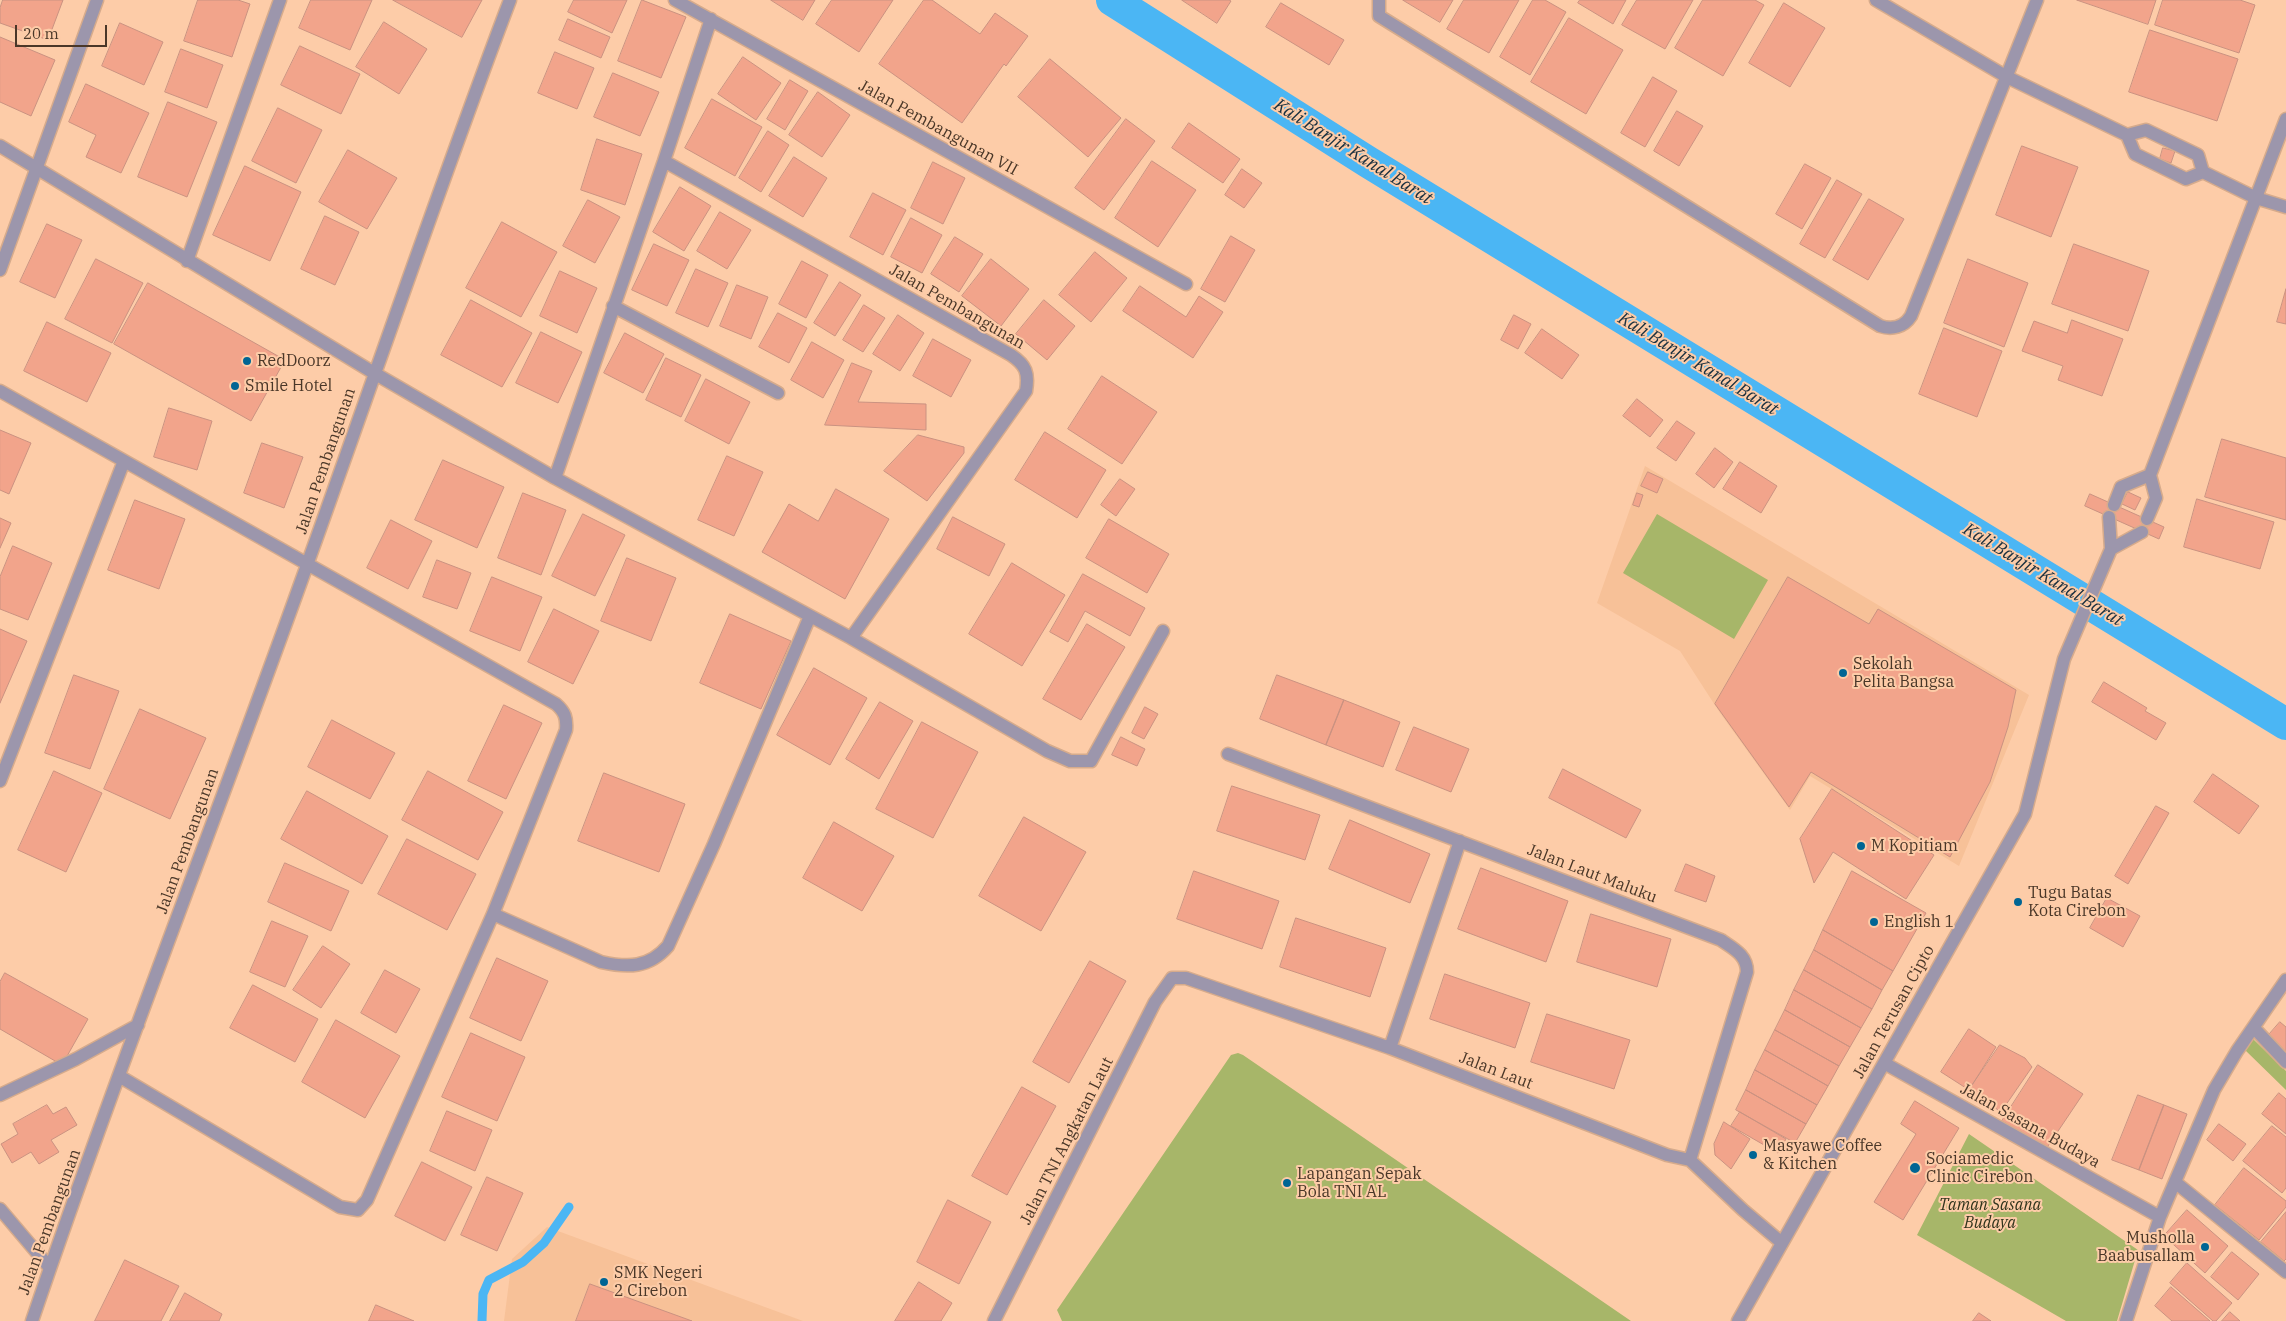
<!DOCTYPE html>
<html>
<head>
<meta charset="utf-8">
<style>
  body { margin:0 }
  #map { position:relative; width:2286px; height:1321px; overflow:hidden; background:#fdcca8; font-family:"IBM Plex Serif",serif }
  canvas { display:block }
  .scale { position:absolute; left:15px; top:25px; width:92px; height:22px; box-sizing:border-box; border:2px solid #4a3728; border-top:0; padding-left:6px; font-size:15px; line-height:18px; white-space:nowrap; color:#4a3728; -webkit-text-stroke:4px #fdcca8; paint-order:stroke }
</style>
</head>
<body>
<div id="map">
<canvas width="2286" height="1321"></canvas>
<div class="scale">20 m</div>
</div>
<script>
const g = document.querySelector('canvas').getContext('2d');
g.lineJoin = 'round';
function fillPath(path, color) { g.fillStyle = color; g.fill(path, 'evenodd'); }
function strokePath(path, color, width, dash) { g.strokeStyle = color; g.lineWidth = width; g.lineCap = dash ? 'butt' : 'round'; g.setLineDash(dash || []); g.stroke(path); }
function drawText(font, color, halo, rows, align = 'center') {
  g.font = font + ' "IBM Plex Serif",serif'; g.lineWidth = 4; g.setLineDash([]); g.textBaseline = 'middle'; g.strokeStyle = halo; g.fillStyle = color; for (const [text, x, y, turn = 0] of rows) {
    g.save(); g.translate(x, y); g.rotate((+turn || 0) * Math.PI / 180); g.textAlign = isNaN(turn) ? turn : align; if (halo) g.strokeText(text, 0, 0); g.fillText(text, 0, 0); g.restore();
  }
}
fillPath(new Path2D(`
  M1645,466L2029,695L1959,866L1810,776L1790,810L1720,713L1680,651L1597,603Z
  M547,1227L803,1321H504L512,1259Z`), '#f7c198');
fillPath(new Path2D(`
  M1657,514L1768,580L1734,639L1623,573Z
  M2252,1038L2286,1071V1090L2245,1050Z
  M1238,1053L1243,1055L1631,1321H1062L1057,1310L1231,1055Z
  M1969,1134L2138,1250L2117,1321H2066L1917,1235Z`), '#a7b669');
strokePath(new Path2D(`
  M482,1321L483,1294L489,1280L523,1262L544,1243L569,1207`), '#4bb6f4', 9);
strokePath(new Path2D(`
  M1112,0L1368,162L2286,724`), '#4bb6f4', 32);
const building = new Path2D(`
  M3,0H63L48,40L0,23V8Z
  M198,0H238L250,4L232,57L184,41Z
  M311,0H372L350,50L299,28Z
  M393,0H482L462,37Z
  M574,0H627L612,33L568,12Z
  M642,0L686,17L661,78L618,61Z
  M771,0H815L803,20Z
  M832,0H893L859,52L816,24Z
  M924,0H932L980,34L995,13L1028,36L1006,66L1004,64L962,123L879,64Z
  M1182,0H1229L1231,1L1217,23Z
  M1403,0H1453L1440,22Z
  M1464,0H1519L1489,53L1447,29Z
  M1533,0H1545L1566,12L1530,75L1500,57Z
  M1580,0H1626L1613,24L1578,3Z
  M1637,0H1693L1665,49L1622,25Z
  M1703,0H1755L1764,5L1723,76L1675,48Z
  M2077,0H2156L2148,24Z
  M2163,0H2240L2255,5L2239,53L2155,25Z
  M1281,3L1344,40L1329,65L1266,27Z
  M1784,3L1825,28L1790,87L1749,63Z
  M1569,18L1623,50L1586,114L1531,82Z
  M568,19L610,37L601,58L559,40Z
  M384,22L427,49L399,94L356,67Z
  M120,23L163,42L144,85L102,66Z
  M2150,30L2238,59L2217,121L2129,92Z
  M0,37L55,60L31,116L0,102Z
  M300,46L360,74L341,114L281,85Z
  M181,49L223,65L207,108L165,92Z
  M555,52L594,68L577,109L538,93Z
  M743,57L781,83L756,120L718,94Z
  M1050,59L1121,118L1088,157L1018,97Z
  M613,73L659,92L640,136L594,117Z
  M1653,77L1677,91L1645,147L1621,133Z
  M790,80L808,91L785,130L767,119Z
  M86,84L149,113L121,173L86,157L96,135L69,122Z
  M818,92L850,115L822,157L789,135Z
  M712,99L762,127L735,176L685,148Z
  M168,102L217,122L187,197L138,177Z
  M278,108L322,130L296,183L252,161Z
  M1677,111L1703,126L1679,166L1654,151Z
  M1126,119L1155,141L1104,210L1075,188Z
  M1189,123L1240,159L1223,183L1172,148Z
  M768,131L789,145L761,192L739,178Z
  M597,139L642,154L625,205L581,190Z
  M2022,146L2078,167L2051,237L1996,215Z
  M2163,148L2175,151L2171,163L2160,159Z
  M348,150L397,178L367,229L319,202Z
  M794,157L827,178L803,217L769,196Z
  M1152,161L1196,190L1158,247L1115,218Z
  M933,162L965,178L943,224L911,208Z
  M1805,164L1831,178L1802,229L1776,214Z
  M245,166L301,192L270,261L213,235Z
  M1242,169L1262,183L1244,208L1225,195Z
  M1837,180L1862,194L1825,258L1800,244Z
  M680,187L711,206L684,251L653,232Z
  M873,193L906,210L883,255L850,237Z
  M1869,199L1904,219L1868,280L1833,260Z
  M588,200L620,217L595,263L563,246Z
  M720,212L751,230L727,269L697,251Z
  M325,216L359,232L335,285L301,269Z
  M911,218L942,235L922,273L891,257Z
  M502,222L557,252L521,317L466,288Z
  M47,224L82,240L55,298L20,282Z
  M1231,236L1255,250L1225,302L1201,289Z
  M955,237L983,254L959,292L931,274Z
  M654,244L689,260L667,306L632,290Z
  M2074,244L2149,271L2128,331L2052,304Z
  M1095,252L1127,278L1091,322L1059,295Z
  M96,259L143,283L112,343L65,319Z
  M991,259L1029,289L1001,326L962,296Z
  M1968,259L2028,283L2004,347L1944,323Z
  M802,261L828,275L806,318L779,304Z
  M696,269L728,283L708,327L676,313Z
  M560,271L597,288L577,333L540,316Z
  M840,282L861,295L835,336L814,323Z
  M148,283L285,360L251,421L114,344Z
  M737,285L768,297L751,339L720,326Z
  M1140,286L1186,317L1199,296L1223,312L1193,358L1123,311Z
  M2286,289V324L2277,322Z
  M471,300L532,333L502,387L441,355Z
  M1044,300L1075,326L1047,360L1016,334Z
  M864,305L885,318L863,352L843,340Z
  M778,313L807,328L789,363L759,347Z
  M898,315L924,333L900,371L873,354Z
  M1514,315L1531,324L1518,349L1501,340Z
  M2072,320L2123,339L2102,396L2058,380L2063,366L2022,351L2034,321L2067,333Z
  M47,322L111,353L87,402L24,371Z
  M1944,328L2002,351L1977,417L1919,394Z
  M1542,329L1579,355L1562,379L1525,353Z
  M541,332L582,352L558,403L516,383Z
  M625,333L664,354L643,393L604,373Z
  M933,339L971,360L951,397L913,376Z
  M812,342L844,360L823,398L791,380Z
  M666,358L701,375L681,417L646,400Z
  M852,363L872,371L858,402L926,404V430L825,425Z
  M1102,376L1157,412L1122,464L1068,429Z
  M706,379L750,402L729,444L685,421Z
  M1637,399L1663,420L1650,437L1623,416Z
  M169,408L212,421L197,470L154,457Z
  M1677,421L1695,433L1676,461L1657,448Z
  M0,430L31,443L9,494L0,490Z
  M1045,432L1106,470L1077,518L1015,480Z
  M918,435L964,447V453L927,501L884,471Z
  M2222,439L2286,458V520L2205,497Z
  M262,443L303,457L284,508L244,493Z
  M1715,448L1733,462L1714,488L1696,474Z
  M727,456L763,472L734,536L698,520Z
  M443,460L504,487L477,548L415,520Z
  M1740,462L1777,486L1761,513L1723,489Z
  M1648,472L1663,479L1657,493L1641,486Z
  M1120,479L1135,489L1116,516L1101,505Z
  M836,489L889,519L845,599L762,552L789,504L818,521Z
  M2128,492L2141,498L2135,510L2122,504Z
  M523,493L566,510L541,575L498,558Z
  M1637,493L1643,495L1639,507L1633,505Z
  M2090,494L2164,527L2159,539L2085,506Z
  M2197,499L2274,522L2260,569L2184,547Z
  M135,500L185,519L159,589L108,570Z
  M583,514L625,535L595,596L552,576Z
  M953,517L1005,544L989,576L937,549Z
  M0,518L11,523L0,548Z
  M1109,519L1169,554L1147,593L1086,558Z
  M391,520L432,541L408,589L367,568Z
  M13,546L52,563L28,620L0,609V577Z
  M627,558L676,578L651,641L601,621Z
  M437,560L471,573L457,609L423,597Z
  M1012,563L1065,595L1022,666L969,634Z
  M1083,574L1145,608L1130,636L1085,611L1068,642L1050,632Z
  M492,577L542,597L520,651L470,631Z
  M1788,577L1869,624L1878,609L2016,690L2008,727L1990,782L1950,857L1811,772L1789,807L1715,704Z
  M554,609L599,631L573,684L528,662Z
  M730,614L791,641L761,709L700,683Z
  M1087,624L1125,647L1081,720L1043,699Z
  M0,629L27,641L0,703Z
  M814,668L867,698L830,765L777,735Z
  M74,675L119,691L90,769L45,753Z
  M1277,675L1344,700L1326,745L1260,719Z
  M2104,682L2147,708L2145,711L2166,723L2156,740L2092,702Z
  M1344,700L1400,722L1383,767L1326,745Z
  M880,702L913,721L879,779L846,759Z
  M504,705L542,723L506,799L468,781Z
  M1145,707L1158,714L1144,739L1132,733Z
  M140,709L206,738L170,819L104,789Z
  M332,720L395,753L370,799L308,767Z
  M922,722L978,752L933,838L876,809Z
  M1414,727L1469,749L1451,792L1396,770Z
  M1121,737L1145,749L1137,766L1112,755Z
  M1563,769L1641,810L1626,838L1549,798Z
  M54,771L102,793L66,872L18,850Z
  M428,771L503,812L478,860L402,820Z
  M604,773L685,804L659,872L578,841Z
  M2213,774L2259,806L2239,834L2194,802Z
  M1232,786L1320,815L1305,860L1217,831Z
  M1832,789L1934,855L1906,899L1833,852L1814,883L1800,839Z
  M307,791L388,836L362,884L281,839Z
  M2156,806L2169,813L2128,884L2115,876Z
  M1024,817L1086,852L1041,931L979,896Z
  M1350,820L1430,854L1410,903L1329,869Z
  M834,822L894,856L862,911L803,878Z
  M407,839L476,874L447,930L378,894Z
  M285,863L349,891L331,931L268,902Z
  M1686,864L1715,876L1706,902L1675,891Z
  M1481,868L1568,901L1546,962L1458,929Z
  M1194,871L1279,901L1262,949L1177,919Z
  M1852,871L1926,913L1893,971L1823,930Z
  M2107,898L2140,916L2123,947L2090,928Z
  M1591,914L1671,939L1657,987L1577,962Z
  M1296,918L1386,948L1370,997L1280,967Z
  M272,921L308,936L285,987L250,972Z
  M1823,930L1893,971L1882,990L1814,950Z
  M323,946L350,964L321,1008L293,990Z
  M1814,950L1882,990L1872,1009L1804,970Z
  M497,958L548,981L521,1041L470,1018Z
  M1090,961L1126,981L1069,1083L1033,1062Z
  M385,970L420,989L396,1033L361,1013Z
  M1804,970L1872,1009L1861,1028L1794,990Z
  M5,973L88,1019L62,1065L0,1029V982Z
  M1445,974L1530,1003L1515,1048L1430,1019Z
  M253,985L318,1019L295,1062L230,1028Z
  M1794,990L1861,1028L1850,1047L1785,1010Z
  M1785,1010L1850,1047L1839,1066L1775,1030Z
  M1547,1014L1630,1040L1614,1089L1531,1062Z
  M336,1020L400,1056L365,1118L302,1082Z
  M2280,1022L2286,1027V1053L2267,1037Z
  M1969,1029L1996,1047L1969,1090L1941,1072Z
  M1775,1030L1839,1066L1828,1086L1765,1050Z
  M471,1033L525,1057L497,1121L442,1097Z
  M2000,1045L2025,1058L2032,1067L2001,1112L1969,1090Z
  M1765,1050L1828,1086L1817,1105L1755,1070Z
  M2038,1065L2083,1094L2046,1149L2002,1121Z
  M1755,1070L1817,1105L1806,1124L1746,1090Z
  M1022,1087L1056,1106L1007,1195L972,1176Z
  M1746,1090L1806,1124L1795,1143L1736,1110Z
  M2279,1093L2286,1099V1134L2262,1114Z
  M2138,1095L2164,1105L2139,1170L2112,1160Z
  M1915,1101L1959,1128L1903,1220L1874,1202L1916,1134L1901,1124Z
  M47,1105L53,1114L66,1107L77,1125L51,1140L59,1152L39,1164L31,1152L12,1163L1,1144L18,1134L13,1124Z
  M2164,1105L2187,1114L2162,1179L2139,1170Z
  M447,1111L492,1130L475,1171L430,1151Z
  M1740,1112L1786,1139L1778,1153L1731,1126Z
  M1724,1122L1750,1139L1731,1169L1715,1155L1714,1144Z
  M2219,1124L2246,1144L2233,1161L2207,1140Z
  M2272,1126L2286,1137V1188L2282,1193L2243,1161Z
  M422,1162L472,1187L445,1241L395,1216Z
  M2244,1168L2286,1201V1207L2259,1240L2215,1205Z
  M487,1177L523,1193L497,1251L461,1235Z
  M948,1200L991,1222L959,1284L917,1262Z
  M2187,1210L2228,1246L2205,1273L2164,1236Z
  M2286,1212V1259L2284,1261L2261,1242Z
  M2232,1252L2259,1274L2238,1300L2211,1277Z
  M125,1260L179,1286L161,1321H95Z
  M2187,1263L2232,1303L2216,1321H2213L2170,1283Z
  M919,1282L952,1303L941,1321H895Z
  M590,1284L692,1321H576Z
  M2171,1287L2210,1321H2172L2155,1306Z
  M185,1293L222,1314L219,1321H170Z
  M376,1305L414,1321H369Z
  M2230,1312L2240,1321H2222Z
  M1979,1313L1991,1321H1973Z`);
fillPath(building, '#f2a48b');
strokePath(building, '#ca9281', 1);
const street = new Path2D(`
  M675,0L1186,284
  M1379,0V16L1880,326C1892,330 1904,327 1911,316L2037,0
  M1876,0L2007,77L2127,135L2135,154L2186,179L2203,172L2198,155L2146,130L2127,135
  M0,146L374,373L555,478L851,638L1047,751L1070,761H1091L1163,631
  M664,161L1011,355C1026,365 1029,373 1026,391L851,638
  M2203,172L2256,198L2286,207
  M187,261L280,0
  M0,270L97,0
  M613,306L778,393
  M0,391L556,704C565,712 567,718 566,730L493,914L367,1200L358,1210L340,1207L119,1076
  M555,478L664,161L711,19
  M2114,505L2121,487L2150,475
  M2147,519L2156,498L2150,475L2286,119
  M2111,549L2142,532
  M1228,754L1721,940C1734,949 1747,955 1747,972L1690,1160
  M0,781L124,461
  M493,914L601,962C628,968 649,968 668,946L714,844L810,616
  M2254,1028L2286,1062
  M1390,1048L1460,841
  M1884,1063L2160,1217
  M0,1095L76,1059L138,1025
  M2175,1182L2286,1272
  M0,1209L50,1268
  M32,1321C118,1067 217,817 307,565C375,376 439,187 510,0
  M994,1321L1155,1002L1172,978H1186L1390,1048L1667,1155L1690,1160L1743,1210L1782,1243
  M1738,1321L2025,814L2064,659L2111,549L2109,517
  M2126,1321L2160,1217L2214,1090L2237,1051L2286,980`);
strokePath(street, '#d6ab8c', 15);
strokePath(street, '#9c96ac', 12);
for (const [x, y, r, color] of [
  [247,361,5,"#006594"],
  [235,386,5,"#006594"],
  [1843,673,5,"#006594"],
  [1861,846,5,"#006594"],
  [2018,902,5,"#006594"],
  [1874,922,5,"#006594"],
  [1753,1155,5,"#006594"],
  [1915,1168,6,"#006594"],
  [1287,1183,5,"#006594"],
  [2205,1247,5,"#006594"],
  [604,1282,5,"#006594"]
]) { const dot = new Path2D(); dot.arc(x, y, r, 0, 2 * Math.PI); g.fillStyle = color; g.fill(dot); strokePath(dot, '#fdcca8', 2); }
drawText('16px', '#4a3728', '#fdcca8', [
  ["Jalan Pembangunan VII",938,128,29],
  ["Jalan Pembangunan",957,307,30],
  ["Jalan Pembangunan",326,461,-71],
  ["Jalan Pembangunan",188,841,-70],
  ["Jalan Laut Maluku",1592,874,21],
  ["Jalan Terusan Cipto",1894,1012,-61],
  ["Jalan Laut",1496,1071,21],
  ["Jalan Sasana Budaya",2030,1126,29],
  ["Jalan TNI Angkatan Laut",1067,1141,-63],
  ["Jalan Pembangunan",50,1222,-70]
]);
drawText('16px', '#4a3728', '#fdcca8', [
  ["RedDoorz",257,361],
  ["Smile Hotel",245,386],
  ["Sekolah",1853,664],
  ["Pelita Bangsa",1853,682],
  ["M Kopitiam",1871,846],
  ["Tugu Batas",2028,893],
  ["Kota Cirebon",2028,911],
  ["English 1",1884,922],
  ["Masyawe Coffee",1763,1146],
  ["& Kitchen",1763,1164],
  ["Sociamedic",1926,1159],
  ["Clinic Cirebon",1926,1177],
  ["Lapangan Sepak",1297,1174],
  ["Bola TNI AL",1297,1192],
  ["Musholla",2195,1238,"right"],
  ["Baabusallam",2195,1256,"right"],
  ["SMK Negeri",614,1273],
  ["2 Cirebon",614,1291]
], 'left');
drawText('italic 16px', '#2f331c', '#fdcca8', [
  ["Taman Sasana",1990,1205],
  ["Budaya",1990,1223]
]);
drawText('italic 18px', '#1a303f', '#fdcca8', [
  ["Kali Banjir Kanal Barat",1353,152,32],
  ["Kali Banjir Kanal Barat",1698,364,31],
  ["Kali Banjir Kanal Barat",2043,575,31]
]);
</script>
</body>
</html>
